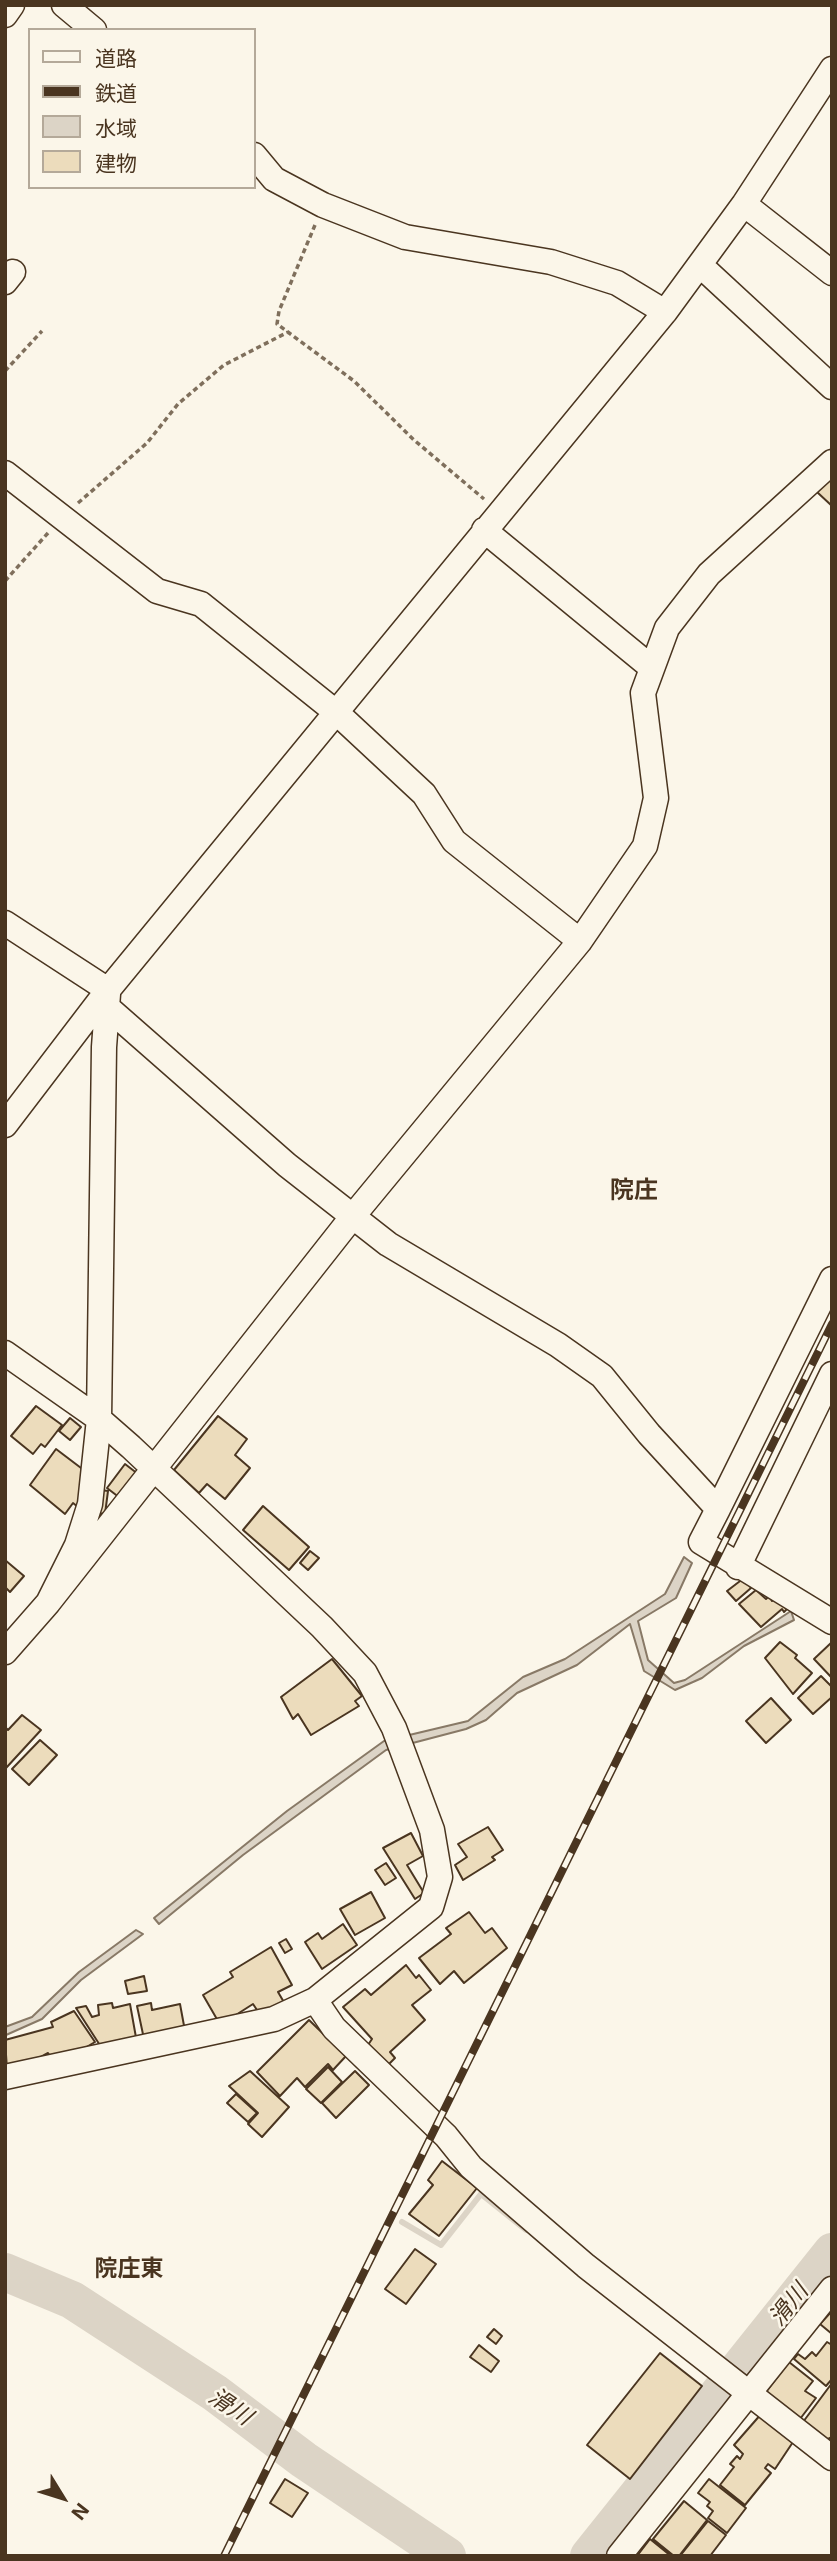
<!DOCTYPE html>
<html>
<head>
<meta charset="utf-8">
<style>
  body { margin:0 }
  #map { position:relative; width:837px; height:2561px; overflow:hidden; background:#fbf6e9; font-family:Inter,"Noto Sans JP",sans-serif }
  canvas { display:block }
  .frame { position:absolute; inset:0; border:7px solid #4a3520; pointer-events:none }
  .legend { position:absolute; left:28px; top:28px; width:228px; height:161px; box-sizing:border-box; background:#fbf6e9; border:2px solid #b4a999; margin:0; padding:9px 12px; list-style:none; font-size:21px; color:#4a3520 }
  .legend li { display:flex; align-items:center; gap:14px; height:35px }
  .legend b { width:35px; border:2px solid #b4a999 }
  .north { position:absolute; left:28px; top:2463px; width:70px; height:70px; -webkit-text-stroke:5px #fbf6e9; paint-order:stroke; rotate:128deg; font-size:19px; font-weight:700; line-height:28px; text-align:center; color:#4a3520 }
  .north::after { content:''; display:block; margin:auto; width:24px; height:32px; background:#4a3520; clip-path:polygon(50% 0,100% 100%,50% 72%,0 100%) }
</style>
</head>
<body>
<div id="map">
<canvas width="837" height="2561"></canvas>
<div class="frame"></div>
<ul class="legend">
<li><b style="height:9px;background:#fbf6e9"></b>道路</li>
<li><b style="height:9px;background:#4a3520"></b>鉄道</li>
<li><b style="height:19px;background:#dcd4c6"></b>水域</li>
<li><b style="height:19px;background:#ecdcbc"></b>建物</li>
</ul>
<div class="north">N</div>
</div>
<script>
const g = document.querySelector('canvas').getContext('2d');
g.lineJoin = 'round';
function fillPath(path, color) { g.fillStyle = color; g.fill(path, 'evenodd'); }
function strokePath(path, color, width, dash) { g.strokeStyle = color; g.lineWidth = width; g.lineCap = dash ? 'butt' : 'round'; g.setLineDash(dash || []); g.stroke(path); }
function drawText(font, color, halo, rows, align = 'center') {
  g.font = font + ' Inter,"Noto Sans JP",sans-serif'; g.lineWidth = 5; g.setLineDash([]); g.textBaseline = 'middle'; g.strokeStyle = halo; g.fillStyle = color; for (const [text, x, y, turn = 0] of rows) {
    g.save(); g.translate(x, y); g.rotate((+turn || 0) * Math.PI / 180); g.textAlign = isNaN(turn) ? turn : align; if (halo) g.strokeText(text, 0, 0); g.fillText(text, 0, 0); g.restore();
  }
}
const water = new Path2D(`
  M684,1557L692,1563L676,1598L638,1621L648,1660L674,1683L685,1680L791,1611L794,1620L744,1646L702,1678L675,1690L644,1671L630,1624L577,1665L517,1693L486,1720L466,1729L386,1750L243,1855L159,1924L154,1918L287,1811L384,1741L468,1721L523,1677L565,1659L665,1594Z
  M136,1930L143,1934L81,1980L42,2019L6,2035L5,2027L32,2017L79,1972Z`);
fillPath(water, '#dcd4c6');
strokePath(water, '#887966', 2);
strokePath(new Path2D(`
  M402,2222L441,2245L481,2194L526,2230`), '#dcd4c6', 6);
strokePath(new Path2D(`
  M5,2272L72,2300L215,2393L304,2460L447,2556
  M589,2556L832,2252`), '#dcd4c6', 38);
const building = new Path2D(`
  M829,479L832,482V506L817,492Z
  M36,1406L62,1425L45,1447L41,1444L33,1454L11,1436Z
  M218,1416L247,1439L235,1455L250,1468L225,1499L207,1484L199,1493L174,1470Z
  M70,1418L81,1427L70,1440L59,1431Z
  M56,1449L85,1471L78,1507L73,1503L65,1514L30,1485Z
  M125,1464L138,1474L120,1498L107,1488Z
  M101,1490L108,1491L105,1514L97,1513Z
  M263,1506L309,1547L289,1570L243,1530Z
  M310,1551L319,1558L308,1570L300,1563Z
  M5,1560L24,1576L10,1592L5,1587Z
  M744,1578L751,1588L736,1601L727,1591Z
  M756,1590L766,1599L769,1596L772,1601L774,1599L789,1607L784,1612L782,1609L761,1627L739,1604Z
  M780,1642L797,1655L795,1658L812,1673L793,1694L765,1658Z
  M832,1642V1678L814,1659Z
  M332,1659L362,1696L355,1701L359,1706L311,1735L298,1714L293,1719L281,1697Z
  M821,1676L832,1687V1697L813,1714L798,1698Z
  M771,1698L791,1720L766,1743L746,1721Z
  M22,1715L41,1730L6,1768L5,1727L8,1730Z
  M40,1740L57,1755L29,1785L12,1769Z
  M488,1827L503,1850L492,1857L495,1860L463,1880L455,1865L467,1857L458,1844Z
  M411,1833L423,1856L407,1865L424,1893L415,1899L383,1848Z
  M386,1863L396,1878L385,1885L375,1870Z
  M371,1892L385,1918L355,1935L340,1909Z
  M469,1912L485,1933L492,1928L507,1948L464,1983L454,1971L440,1984L419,1958L451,1934L446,1928Z
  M343,1924L357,1945L322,1969L305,1942L318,1933L322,1939Z
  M286,1939L292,1949L285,1953L279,1943Z
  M271,1947L292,1985L278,1992L285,2004L259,2013L253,2004L228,2020L218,2021L203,1995L233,1977L230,1972Z
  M406,1965L416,1978L419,1975L431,1990L412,2005L425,2020L390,2052L395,2058L388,2065L368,2045L372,2039L343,2007L365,1989L371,1995Z
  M144,1976L147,1991L128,1994L125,1981Z
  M112,2003L113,2008L130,2004L137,2043L103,2050L76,2008L86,2006L92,2017L99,2015L98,2005Z
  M151,2003L152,2010L180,2004L185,2031L144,2039L137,2006Z
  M74,2011L95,2042L73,2055L53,2061L48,2053L19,2069H7L5,2040L53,2027L51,2022Z
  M309,2020L346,2056L333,2070L328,2064L305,2087L297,2078L280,2096L257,2072Z
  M328,2067L342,2082L321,2103L306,2089Z
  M250,2071L289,2107L262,2137L248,2124L258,2113L229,2086Z
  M355,2071L369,2085L336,2118L322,2103Z
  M236,2094L257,2113L248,2122L227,2103Z
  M442,2161L477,2188L439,2236L409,2214L433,2185L428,2180Z
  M415,2249L436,2264L406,2304L385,2289Z
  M832,2311V2334L820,2324Z
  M494,2329L502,2336L496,2344L487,2337Z
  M827,2342L832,2345V2379L826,2386L794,2359L798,2354L805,2359L812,2352L816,2356Z
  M479,2345L499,2361L491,2372L470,2357Z
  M660,2353L702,2386L630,2479L587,2445Z
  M789,2362L813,2381L805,2391L816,2398L800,2419L766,2392Z
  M832,2383V2437L826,2440L803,2422Z
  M762,2413L795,2439L775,2469L768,2464L765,2468L771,2473L745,2505L720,2485L734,2467L730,2464L737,2456L740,2459L743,2454L734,2445Z
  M285,2479L308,2493L292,2517L270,2503Z
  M709,2479L746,2508L727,2533L708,2518L713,2511L707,2506L710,2502L698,2493Z
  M684,2501L707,2520L679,2556H674L653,2539Z
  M708,2521L726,2535L710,2556H680Z
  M650,2539L671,2556H637Z`);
fillPath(building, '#ecdcbc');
strokePath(building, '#4a3520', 2);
const minor = new Path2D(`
  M64,5L94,30
  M5,15L12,5
  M254,155L274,179L323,205L405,237L551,262L617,283L665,312
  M744,204L832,273
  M700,265L832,387
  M5,282L13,272
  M5,473L157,591L201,604L337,713L424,794L454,841L580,941
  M484,530L652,668
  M5,923L108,990
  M107,1007L287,1165L388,1244L558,1345L602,1376L649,1434L718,1509L701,1542L832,1622
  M5,1125L108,990L665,312L744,204L832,69
  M5,1353L99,1419L131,1447L322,1627L365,1673L394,1728L432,1830L440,1877L431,1907L315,2000L274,2019L5,2077
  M718,1509L832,1279
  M738,1567L832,1374
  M48,1603L353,1216L580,941L645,846L656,798L643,693L667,628L709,574L832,462
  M5,1652L48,1603L77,1545L90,1504L99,1419L104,1047L108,994
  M315,2000L334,2028L446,2136L471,2167L586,2266L832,2458
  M619,2556L832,2289`);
strokePath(minor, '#4a3520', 27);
strokePath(new Path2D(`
  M315,225L279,311L277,324L354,381L414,440L484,499
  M5,371L42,331
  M78,503L147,443L178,404L224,365L288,332
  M5,581L48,533`), '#7f6f5c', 3.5, [5, 3.5]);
strokePath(minor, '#fbf6e9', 24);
const rail = new Path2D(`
  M224,2556L832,1324`);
strokePath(rail, '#4a3520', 8);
strokePath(rail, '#fbf6e9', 5, [16]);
drawText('bold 23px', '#4a3520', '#fbf6e9', [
  ["院庄東",129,2269]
]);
drawText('italic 23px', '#4a3520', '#fbf6e9', [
  ["滑川",789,2305,-51],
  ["滑川",230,2407,34]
]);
drawText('bold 24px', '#4a3520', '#fbf6e9', [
  ["院庄",634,1191]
]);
</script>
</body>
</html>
